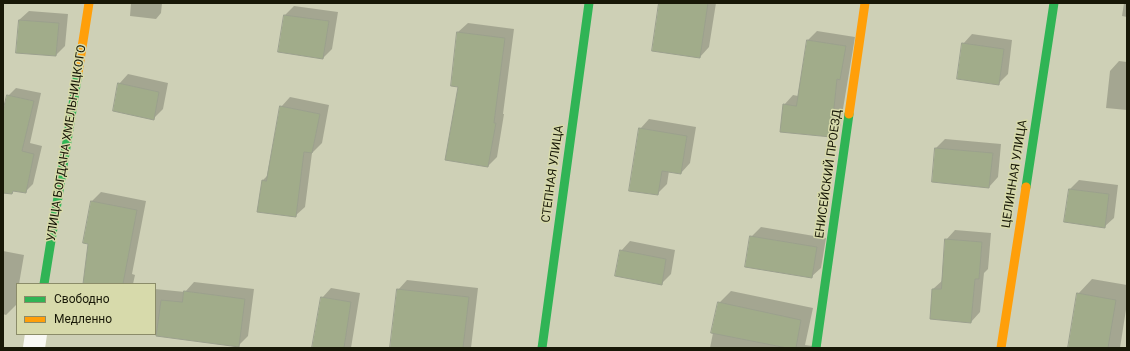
<!DOCTYPE html>
<html>
<head>
<meta charset="utf-8">
<style>
  body { margin:0 }
  #map { position:relative; width:1130px; height:351px; overflow:hidden; background:#ced0b6; font-family:Roboto,sans-serif }
  canvas { display:block }
  .frame { position:absolute; inset:0; border:4px solid #181807; pointer-events:none }
  .legend { position:absolute; left:16px; top:283px; width:140px; height:52px; box-sizing:border-box; background:#d7daab; border:1px solid #8b8c69; margin:0; padding:5px 7px; list-style:none; font-size:12px; color:#181807 }
  .legend li { display:flex; align-items:center; gap:8px; height:20px }
  .legend b { width:20px; border:1px solid #8b8c69 }
</style>
</head>
<body>
<div id="map">
<canvas width="1130" height="351"></canvas>
<div class="frame"></div>
<ul class="legend">
<li><b style="height:5px;background:#30b455"></b>Свободно</li>
<li><b style="height:5px;background:#ff9f0a"></b>Медленно</li>
</ul>
</div>
<script>
const g = document.querySelector('canvas').getContext('2d');
g.lineJoin = 'round';
function fillPath(path, color) { g.fillStyle = color; g.fill(path, 'evenodd'); }
function strokePath(path, color, width, dash) { g.strokeStyle = color; g.lineWidth = width; g.lineCap = dash ? 'butt' : 'round'; g.setLineDash(dash || []); g.stroke(path); }
function drawText(font, color, halo, rows, align = 'center') {
  g.font = font + ' Roboto,sans-serif'; g.lineWidth = 3; g.setLineDash([]); g.textBaseline = 'middle'; g.strokeStyle = halo; g.fillStyle = color; for (const [text, x, y, turn = 0] of rows) {
    g.save(); g.translate(x, y); g.rotate((+turn || 0) * Math.PI / 180); g.textAlign = isNaN(turn) ? turn : align; if (halo) g.strokeText(text, 0, 0); g.fillText(text, 0, 0); g.restore();
  }
}
fillPath(new Path2D(`
  M131,3H162L161,13L156,19L130,16Z
  M660,3H716L709,47L700,57Z
  M1124,3H1127V17L1122,16Z
  M294,6L338,12L332,49L323,58L285,15Z
  M29,11L68,14L65,46L56,55L19,20Z
  M468,23L514,29L503,114H504L497,157L488,166L459,86L458,32Z
  M817,31L855,37L840,127L830,136L784,105L793,95L798,96L808,40Z
  M972,34L1012,40L1008,74L998,84L963,44Z
  M1119,61L1127,62V110L1106,108L1110,71Z
  M128,74L168,83L163,109L154,118L119,84Z
  M16,88L41,93L30,143L42,146L33,184L25,192L3,187V115L8,96Z
  M290,97L329,105L322,143L312,153L305,207L295,216L262,181L268,175L281,107Z
  M649,119L696,127L690,163L681,173L669,171L667,184L657,194L640,129Z
  M945,139L1001,144L998,177L989,187L936,148Z
  M1079,180L1118,185L1114,218L1104,227L1070,189Z
  M101,192L146,201L132,274L135,275L133,284H84L90,244L92,201Z
  M761,227L826,238L821,268L811,277L751,237Z
  M955,230L991,233L988,269L984,273L980,312L971,322L933,289L943,280L946,240Z
  M630,241L675,250L671,274L661,284L621,251Z
  M3,251L24,255L19,284H17L16,305L6,315L3,314Z
  M1092,279L1127,285V303L1120,348H1069L1078,294Z
  M407,280L478,288L471,348H391L398,290Z
  M194,282L254,289L248,336L238,346L150,334H155V289L185,292Z
  M331,288L360,293L351,348H313L322,298Z
  M731,291L813,308L805,345L828,348H710L719,303Z`), '#0003');
const building = new Path2D(`
  M659,3H708L700,58L652,51Z
  M284,15L329,21L323,59L278,52Z
  M19,20L59,23L56,56L16,53Z
  M457,32L505,38L494,123H496L488,167L445,160L458,87L451,86Z
  M807,40L846,46L840,80L837,79L831,137L780,132L783,104L796,106Z
  M962,43L1004,49L999,85L957,79Z
  M118,83L159,92L154,120L113,111Z
  M7,95L34,101L22,151L34,154L26,193L13,191L12,194L3,193V111Z
  M280,106L320,114L312,153L304,152L296,217L257,212L262,180L266,181Z
  M639,128L687,136L681,174L662,171L658,195L629,191Z
  M935,148L993,153L989,188L932,182Z
  M1069,189L1109,194L1105,228L1064,222Z
  M91,201L137,210L123,284H83L88,244L83,243Z
  M750,236L817,247L812,278L745,267Z
  M945,239L982,242L979,279H975L971,323L930,319L932,289H941Z
  M620,250L666,259L662,285L615,276Z
  M397,289L469,297L463,348H390Z
  M184,291L245,299L239,347L156,336L161,300L182,302Z
  M1077,293L1116,300L1108,348H1068Z
  M321,297L351,302L344,348H312Z
  M718,302L801,320L796,348H787L711,333Z`);
fillPath(building, '#a1ac8a');
strokePath(building, '#9ba08d', 1);
strokePath(new Path2D(`
  M34,348L36,334`), '#f8f8f4', 22);
strokePath(new Path2D(`
  M1026,187L1054,3
  M44,284L78,73
  M542,348L589,3
  M816,348L849,114`), '#30b455', 9);
strokePath(new Path2D(`
  M78,73L89,3
  M849,114L865,3
  M1001,348L1026,187`), '#ff9f0a', 9);
drawText('12px', '#181807', '#d7daab', [
  ["УЛИЦА БОГДАНА ХМЕЛЬНИЦКОГО",67,143,-81],
  ["СТЕПНАЯ УЛИЦА",553,174,-82],
  ["ЕНИСЕЙСКИЙ ПРОЕЗД",829,174,-82],
  ["ЦЕЛИННАЯ УЛИЦА",1015,174,-81]
]);
</script>
</body>
</html>
